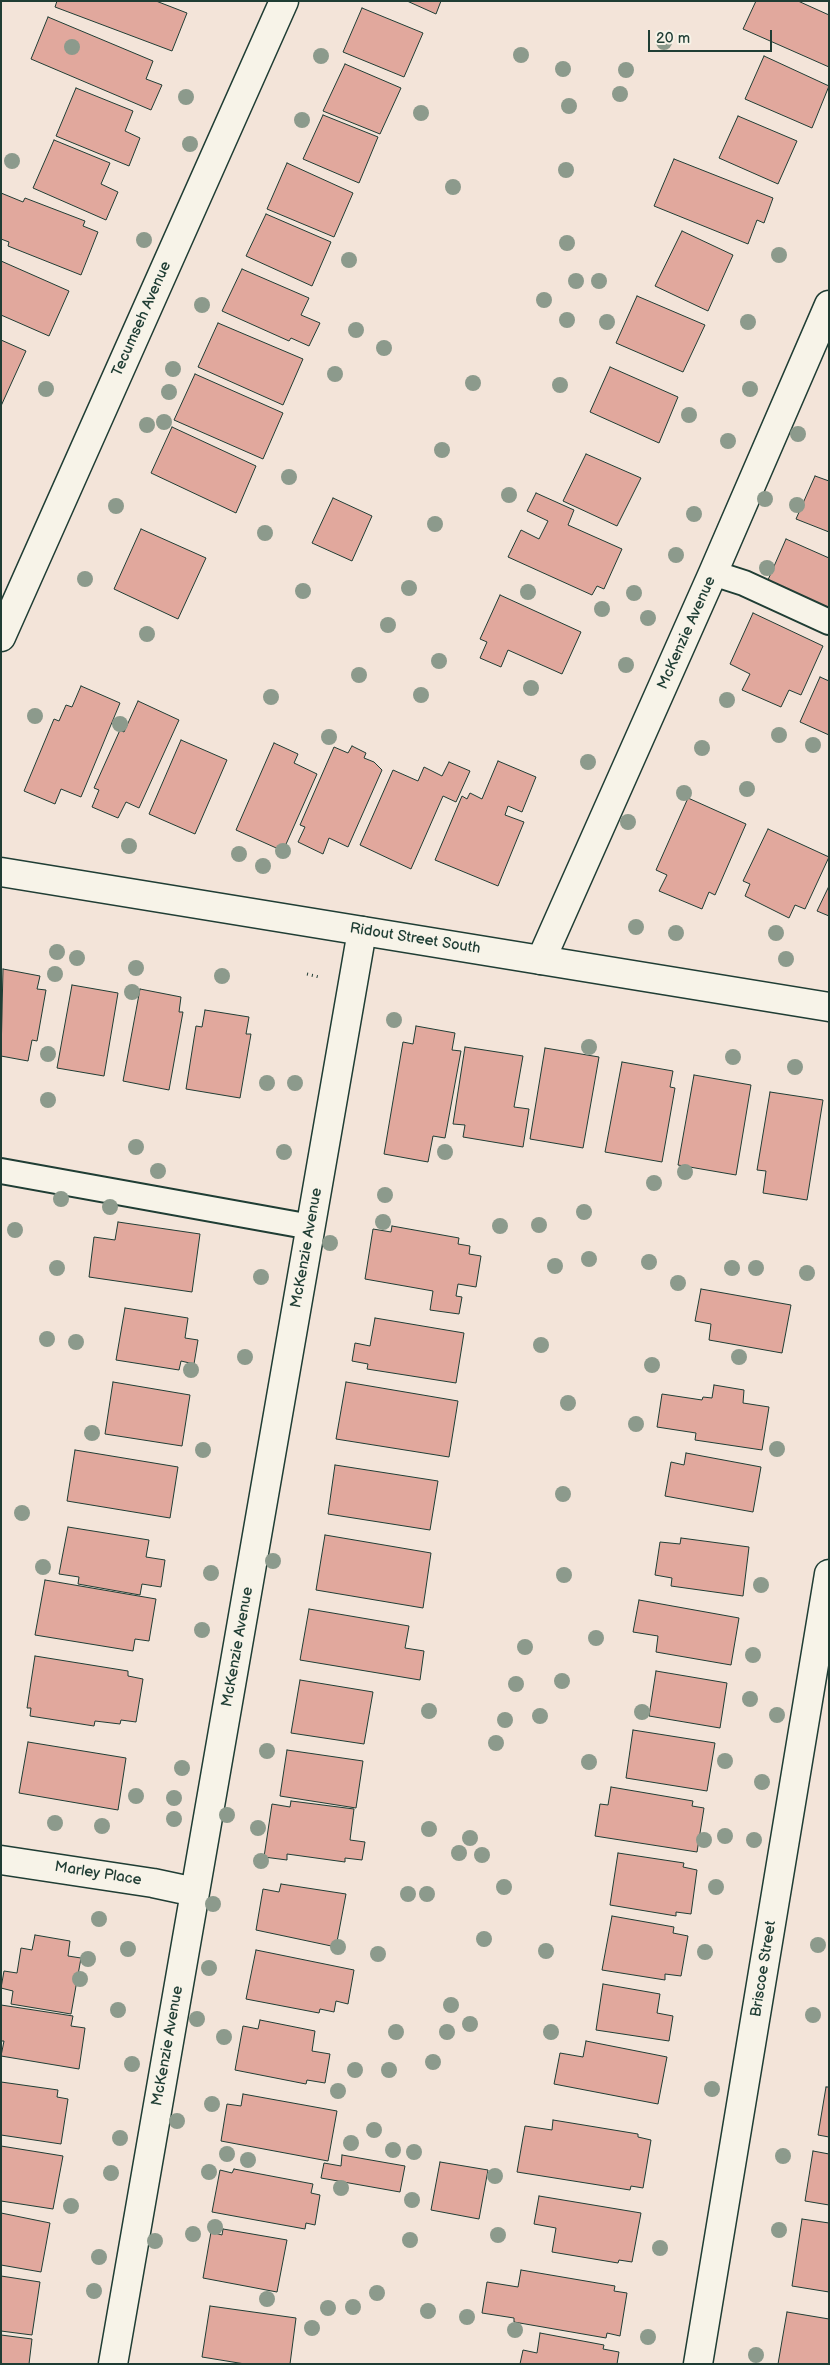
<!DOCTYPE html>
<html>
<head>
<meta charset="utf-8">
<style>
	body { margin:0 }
	#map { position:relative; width:830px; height:2365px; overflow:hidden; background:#f3e4d9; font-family:"Balsamiq Sans",sans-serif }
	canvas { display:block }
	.frame { position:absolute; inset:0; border:2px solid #1f3d34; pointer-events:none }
	.scale { position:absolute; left:648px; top:30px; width:124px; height:22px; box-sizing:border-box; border:2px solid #1f3d34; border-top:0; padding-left:6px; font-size:15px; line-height:18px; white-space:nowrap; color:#1f3d34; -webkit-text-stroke:4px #f7f3e8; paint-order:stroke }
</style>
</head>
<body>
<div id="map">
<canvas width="830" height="2365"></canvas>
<div class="frame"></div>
<div class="scale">20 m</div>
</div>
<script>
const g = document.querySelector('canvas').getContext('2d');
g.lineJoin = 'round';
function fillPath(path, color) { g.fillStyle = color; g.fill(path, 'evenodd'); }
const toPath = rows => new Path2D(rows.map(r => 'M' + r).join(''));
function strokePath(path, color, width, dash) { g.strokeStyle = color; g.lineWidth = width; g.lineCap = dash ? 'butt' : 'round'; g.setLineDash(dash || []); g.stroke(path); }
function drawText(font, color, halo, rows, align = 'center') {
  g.font = font + ' "Balsamiq Sans",sans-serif'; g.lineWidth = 4; g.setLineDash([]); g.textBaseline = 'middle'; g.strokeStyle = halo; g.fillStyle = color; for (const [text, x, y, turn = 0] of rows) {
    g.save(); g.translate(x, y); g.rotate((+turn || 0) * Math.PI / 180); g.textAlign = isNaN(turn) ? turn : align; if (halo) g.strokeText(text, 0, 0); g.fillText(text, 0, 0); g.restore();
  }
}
const building = toPath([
	[57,1,156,1,187,13,172,51,55,7,57,1],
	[407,1,441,1,436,14,407,1],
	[756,1,798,1,829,15,829,67,743,29,756,1],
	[362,8,423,33,404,77,343,52,362,8],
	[48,17,153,61,146,79,162,85,151,110,31,59,48,17],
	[764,56,829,86,812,128,745,99,764,56],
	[345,64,401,88,380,134,323,111,345,64],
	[76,88,133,111,125,131,140,138,129,166,56,136,76,88],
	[323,115,378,137,359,183,303,159,323,115],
	[738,116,797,141,778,184,719,158,738,116],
	[54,140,110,163,101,184,118,192,106,220,33,188,54,140],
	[674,159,773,198,764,223,757,220,748,244,654,206,674,159],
	[287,163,353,193,334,237,267,209,287,163],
	[1,193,23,202,25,198,85,221,83,226,98,232,81,275,8,246,9,242,1,239,1,193],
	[266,214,331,242,312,286,246,256,266,214],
	[682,231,733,255,708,311,655,286,682,231],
	[1,261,69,291,49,336,1,315,1,261],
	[242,269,309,298,301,315,320,323,309,346,291,338,289,341,222,311,242,269],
	[637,296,705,325,683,372,616,343,637,296],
	[218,323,303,359,283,405,198,367,218,323],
	[1,340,26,351,1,406,1,340],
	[610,367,678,397,659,443,590,412,610,367],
	[195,374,283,413,263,459,174,420,195,374],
	[172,427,256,466,236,513,151,473,172,427],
	[586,454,641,478,617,526,563,501,586,454],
	[815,476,829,481,829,532,796,519,815,476],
	[536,493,574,510,568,525,622,549,604,589,597,586,592,595,508,557,521,530,539,539,548,521,527,511,536,493],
	[333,498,372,516,352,561,312,543,333,498],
	[141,529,206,558,178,619,114,589,141,529],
	[786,539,829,558,829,619,764,589,786,539],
	[500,595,581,632,562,674,508,650,501,667,480,658,487,642,480,639,500,595],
	[753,613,823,646,801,695,789,690,781,707,742,690,750,674,730,664,753,613],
	[820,677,829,681,829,735,800,722,820,677],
	[81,686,120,703,81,797,61,789,55,804,24,791,54,719,59,721,66,705,72,707,81,686],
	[138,701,179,720,139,808,126,802,118,818,92,807,99,790,94,788,120,730,124,732,138,701],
	[181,740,227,760,195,834,149,814,181,740],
	[274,743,298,754,294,763,317,774,283,851,236,830,274,743],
	[352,746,366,753,364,758,374,762,382,770,348,847,329,838,323,854,298,842,305,827,300,825,334,747,348,753,352,746],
	[498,761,536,777,522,812,508,806,505,815,524,822,498,886,435,860,462,796,467,799,470,793,482,799,498,761],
	[449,762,470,771,456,802,443,796,411,869,360,845,393,770,418,781,424,767,442,776,449,762],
	[688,798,746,824,715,895,709,892,702,909,659,891,667,875,656,870,688,798],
	[768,829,829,857,805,909,795,905,789,918,745,896,750,884,743,881,768,829],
	[829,886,829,916,817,911,829,886],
	[3,969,40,976,37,989,46,990,37,1041,32,1040,28,1061,1,1056,3,969],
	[72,985,118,993,104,1076,57,1068,72,985],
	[140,989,181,997,179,1012,183,1012,169,1090,123,1081,140,989],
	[205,1010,249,1017,246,1034,251,1034,240,1098,186,1089,196,1026,202,1027,205,1010],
	[416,1026,455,1033,452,1050,461,1051,445,1138,433,1136,428,1162,384,1154,403,1042,413,1044,416,1026],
	[465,1047,523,1056,514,1107,529,1109,523,1147,463,1137,465,1125,453,1124,465,1047],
	[545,1048,599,1057,583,1148,530,1139,545,1048],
	[622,1062,673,1071,670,1087,675,1088,662,1162,605,1152,622,1062],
	[694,1075,751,1085,736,1175,678,1165,694,1075],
	[770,1092,823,1100,807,1200,763,1193,766,1171,757,1170,770,1092],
	[118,1222,200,1234,192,1292,89,1277,94,1237,115,1240,118,1222],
	[392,1226,459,1238,458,1244,470,1246,469,1254,481,1256,476,1287,458,1284,456,1296,462,1297,459,1314,430,1310,433,1291,365,1279,373,1229,391,1232,392,1226],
	[701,1289,791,1305,782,1353,709,1340,711,1324,695,1321,701,1289],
	[125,1308,188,1318,185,1338,198,1340,194,1364,181,1361,179,1370,116,1360,125,1308],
	[375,1318,464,1333,456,1383,367,1369,368,1364,352,1361,355,1343,370,1346,375,1318],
	[113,1382,190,1395,182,1446,105,1434,113,1382],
	[346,1382,458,1401,449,1457,336,1439,346,1382],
	[714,1385,744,1390,743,1403,769,1407,762,1450,695,1440,696,1433,657,1427,662,1394,702,1400,703,1397,712,1398,714,1385],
	[75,1450,178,1467,170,1518,67,1501,75,1450],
	[686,1453,761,1467,753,1512,665,1496,671,1462,684,1465,686,1453],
	[335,1465,438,1481,430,1530,328,1514,335,1465],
	[68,1527,149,1540,146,1557,165,1560,161,1587,142,1584,140,1595,78,1584,79,1577,59,1574,68,1527],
	[325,1535,431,1553,423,1608,316,1590,325,1535],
	[681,1538,749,1547,743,1596,671,1586,672,1578,655,1575,660,1542,680,1544,681,1538],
	[45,1580,156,1599,149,1641,135,1639,133,1651,35,1635,45,1580],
	[639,1600,739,1618,731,1665,656,1652,658,1636,633,1632,639,1600],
	[309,1609,409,1626,405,1648,424,1651,420,1680,300,1660,309,1609],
	[35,1656,128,1671,128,1676,143,1679,136,1722,121,1720,120,1724,95,1721,94,1726,30,1716,31,1708,27,1708,35,1656],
	[656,1671,727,1683,720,1728,649,1716,656,1671],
	[300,1680,373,1692,364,1744,291,1733,300,1680],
	[633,1730,715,1743,707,1791,626,1778,633,1730],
	[28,1742,126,1758,118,1810,19,1793,28,1742],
	[287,1750,363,1761,356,1808,280,1796,287,1750],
	[611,1787,693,1801,692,1806,704,1808,697,1852,595,1836,600,1804,608,1805,611,1787],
	[291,1801,354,1809,350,1840,365,1842,362,1860,345,1858,345,1862,287,1854,287,1860,264,1857,272,1804,290,1807,291,1801],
	[618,1853,684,1863,683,1867,697,1870,691,1914,676,1912,676,1916,610,1905,618,1853],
	[281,1884,346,1894,336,1947,256,1930,263,1889,279,1892,281,1884],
	[612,1916,674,1927,673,1933,688,1936,681,1976,665,1974,665,1980,602,1970,612,1916],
	[35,1935,70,1941,68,1956,81,1958,71,2014,11,2004,13,1991,1,1988,4,1971,17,1973,21,1948,32,1950,35,1935],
	[256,1950,354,1970,348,2004,336,2001,334,2012,320,2009,319,2013,246,1999,256,1950],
	[603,1984,660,1994,657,2013,673,2016,669,2041,596,2030,603,1984],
	[1,2005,73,2016,71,2026,85,2028,79,2069,1,2056,4,2041,1,2041,1,2005],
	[260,2020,315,2031,312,2051,330,2054,325,2083,307,2080,306,2084,235,2070,243,2026,258,2029,260,2020],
	[586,2041,667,2057,658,2104,554,2084,560,2053,583,2057,586,2041],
	[1,2082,58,2090,57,2097,68,2099,61,2144,1,2135,1,2082],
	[826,2087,829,2087,829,2137,818,2135,826,2087],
	[243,2094,337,2111,328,2161,221,2141,227,2104,241,2106,243,2094],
	[553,2120,638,2134,638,2137,651,2140,643,2188,631,2186,630,2190,517,2172,525,2126,552,2130,553,2120],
	[1,2146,63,2156,53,2209,1,2201,1,2146],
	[813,2151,829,2154,829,2205,805,2201,813,2151],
	[342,2155,405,2166,400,2192,321,2178,324,2163,341,2166,342,2155],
	[440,2162,488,2170,479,2219,431,2210,440,2162],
	[234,2169,313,2184,311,2193,320,2195,315,2225,306,2223,305,2229,212,2212,220,2170,232,2173,234,2169],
	[539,2196,641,2213,632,2262,619,2260,618,2263,552,2252,556,2228,534,2224,539,2196],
	[1,2213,50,2223,41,2272,1,2265,1,2213],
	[802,2219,829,2223,829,2292,792,2286,802,2219],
	[223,2229,287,2240,277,2292,203,2278,211,2232,222,2235,223,2229],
	[521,2270,615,2286,614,2291,627,2293,620,2336,607,2333,606,2338,514,2322,514,2318,482,2313,487,2282,518,2287,521,2270],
	[1,2276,40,2282,32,2335,1,2331,1,2276],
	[210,2306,296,2318,290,2364,245,2364,202,2357,210,2306],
	[787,2312,829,2319,829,2364,778,2364,787,2312],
	[540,2333,604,2345,603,2349,619,2352,617,2364,520,2364,523,2350,537,2353,540,2333],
	[1,2335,32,2339,29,2364,1,2364,1,2335]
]);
const path = toPath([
	[307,974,319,977]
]);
const service = toPath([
	[713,573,744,583,829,622],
	[1,1171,311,1227]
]);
const minor = toPath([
	[1,637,284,1],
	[541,960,713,573,829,305],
	[1,1860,153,1883,195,1892],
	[113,2364,362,931],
	[698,2364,829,1574]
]);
const tertiary = toPath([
	[1,872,829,1007]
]);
const trees = [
	[664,42],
	[72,47],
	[521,55],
	[321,56],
	[563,69],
	[626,70],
	[620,94],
	[186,97],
	[569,106],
	[421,113],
	[302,120],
	[190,144],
	[12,161],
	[566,170],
	[453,187],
	[144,240],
	[567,243],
	[779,255],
	[349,260],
	[576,281],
	[599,281],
	[544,300],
	[202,305],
	[567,320],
	[607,322],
	[748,322],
	[356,330],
	[384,348],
	[173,369],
	[335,374],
	[473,383],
	[560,385],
	[46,389],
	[750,389],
	[169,392],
	[689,415],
	[164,422],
	[147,425],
	[798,434],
	[728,441],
	[442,450],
	[289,477],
	[509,495],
	[765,499],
	[797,505],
	[116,506],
	[694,514],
	[435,524],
	[265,533],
	[676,555],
	[767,568],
	[85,579],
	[409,588],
	[303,591],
	[528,592],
	[634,593],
	[602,609],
	[648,618],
	[388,625],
	[147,634],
	[439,661],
	[626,665],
	[359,675],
	[531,688],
	[421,695],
	[271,697],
	[727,700],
	[35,716],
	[120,724],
	[779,735],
	[329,737],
	[813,745],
	[702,748],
	[588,762],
	[747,789],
	[684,793],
	[628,822],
	[129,846],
	[283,851],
	[239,854],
	[263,866],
	[636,927],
	[676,933],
	[776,933],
	[57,952],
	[77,958],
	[786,959],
	[136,968],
	[55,974],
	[222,976],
	[132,992],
	[394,1020],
	[589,1047],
	[48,1054],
	[733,1057],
	[795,1067],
	[267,1083],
	[295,1083],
	[48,1100],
	[136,1147],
	[284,1152],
	[445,1152],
	[158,1171],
	[685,1172],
	[654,1183],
	[385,1195],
	[61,1199],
	[110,1207],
	[584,1212],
	[383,1222],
	[539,1225],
	[500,1226],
	[15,1230],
	[330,1243],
	[589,1259],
	[649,1262],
	[555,1266],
	[57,1268],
	[732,1268],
	[756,1268],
	[807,1273],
	[261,1277],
	[678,1283],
	[47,1339],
	[76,1342],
	[541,1345],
	[245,1357],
	[739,1357],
	[652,1365],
	[191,1370],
	[568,1403],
	[636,1424],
	[92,1433],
	[777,1449],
	[203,1450],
	[563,1494],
	[22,1513],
	[273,1561],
	[43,1567],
	[211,1573],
	[564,1575],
	[761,1585],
	[202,1630],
	[596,1638],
	[525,1647],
	[753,1655],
	[562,1681],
	[516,1684],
	[750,1699],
	[429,1711],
	[642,1712],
	[777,1715],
	[540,1716],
	[505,1720],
	[496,1743],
	[267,1751],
	[725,1761],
	[589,1762],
	[182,1768],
	[762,1782],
	[136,1796],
	[174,1798],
	[227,1815],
	[174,1819],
	[55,1823],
	[102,1826],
	[258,1828],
	[429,1829],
	[725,1836],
	[470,1838],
	[704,1840],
	[754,1840],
	[459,1853],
	[482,1855],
	[261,1861],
	[504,1887],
	[716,1887],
	[408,1894],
	[427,1894],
	[213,1904],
	[99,1919],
	[484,1939],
	[818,1945],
	[338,1947],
	[128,1949],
	[546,1951],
	[705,1952],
	[378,1954],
	[88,1959],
	[209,1968],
	[80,1979],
	[451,2005],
	[118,2010],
	[813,2015],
	[197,2019],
	[470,2024],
	[396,2032],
	[447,2032],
	[551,2032],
	[224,2037],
	[433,2062],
	[132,2064],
	[355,2070],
	[389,2070],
	[712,2089],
	[338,2091],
	[212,2104],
	[177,2121],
	[374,2130],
	[120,2138],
	[351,2143],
	[393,2150],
	[414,2152],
	[227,2154],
	[783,2156],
	[248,2160],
	[209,2172],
	[111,2173],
	[495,2176],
	[341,2188],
	[412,2200],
	[71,2206],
	[215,2227],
	[779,2230],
	[193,2234],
	[498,2235],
	[410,2240],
	[155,2241],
	[660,2248],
	[99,2257],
	[94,2291],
	[377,2293],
	[267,2299],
	[353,2307],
	[328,2308],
	[428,2311],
	[467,2317],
	[312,2328],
	[515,2330],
	[648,2337],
	[756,2355]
];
const streetNames = [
	["Tecumseh Avenue",142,319,-66],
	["McKenzie Avenue",687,633,-66],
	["Ridout Street South",415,939,9],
	["McKenzie Avenue",307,1248,-80],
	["McKenzie Avenue",238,1647,-80],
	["Marley Place",98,1874,9],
	["Briscoe Street",764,1969,-81],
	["McKenzie Avenue",168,2046,-80]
];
fillPath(building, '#e1a89d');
strokePath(building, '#1f3d34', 1);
strokePath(service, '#1f3d34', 28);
strokePath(minor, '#1f3d34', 31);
strokePath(tertiary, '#1f3d34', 31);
strokePath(path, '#1f3d34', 3, [1, 4]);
strokePath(service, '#f7f3e8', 24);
strokePath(minor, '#f7f3e8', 28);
strokePath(tertiary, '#f7f3e8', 28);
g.fillStyle = '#8c9a8c';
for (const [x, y] of trees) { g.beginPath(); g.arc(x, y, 8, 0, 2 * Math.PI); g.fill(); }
drawText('15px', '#1f3d34', '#f7f3e8', streetNames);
</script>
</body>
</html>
